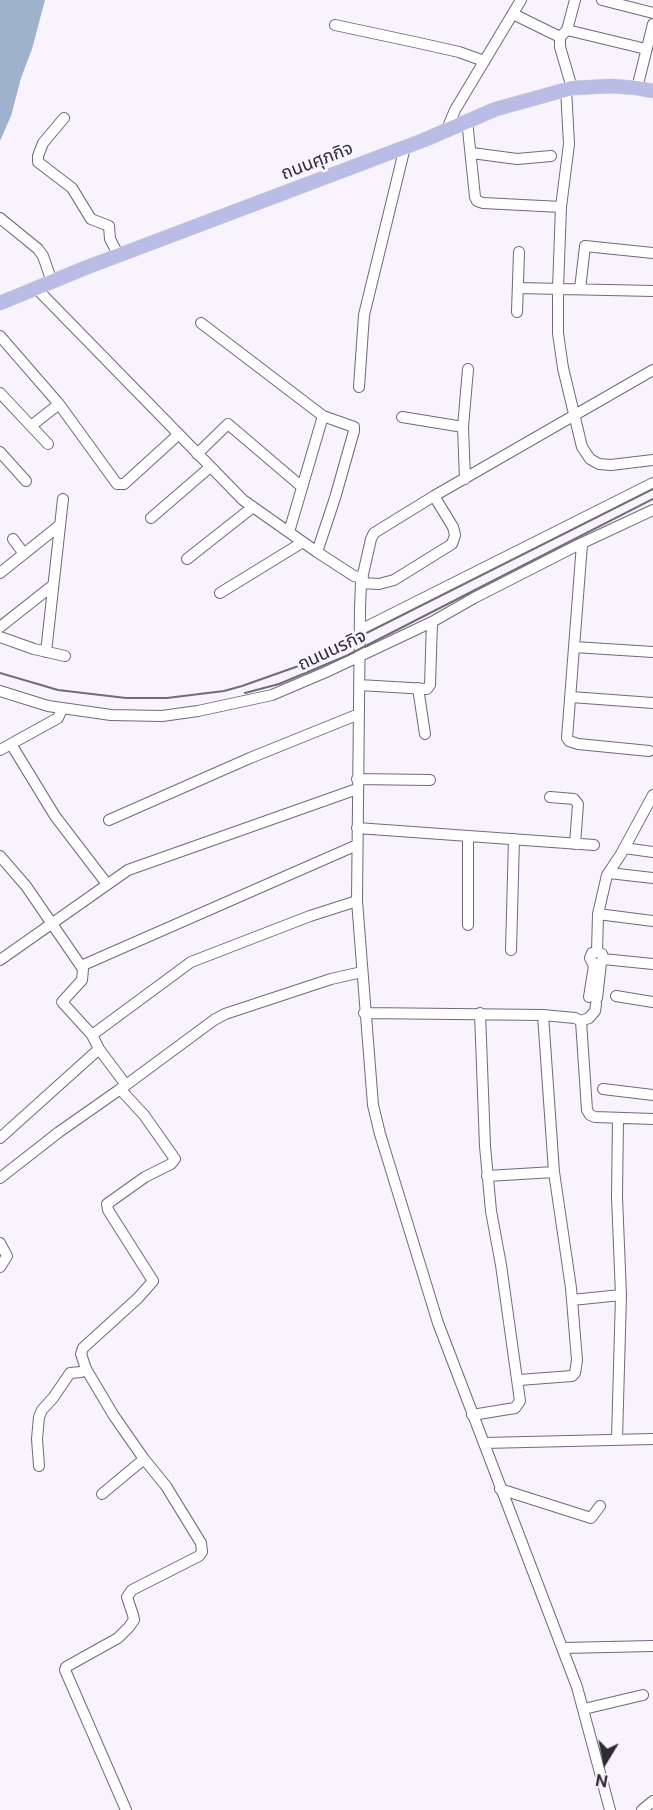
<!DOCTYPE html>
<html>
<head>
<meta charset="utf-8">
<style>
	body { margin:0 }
	#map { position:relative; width:653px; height:1810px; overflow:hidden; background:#f8f3fd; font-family:"Public Sans",sans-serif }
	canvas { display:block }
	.north { position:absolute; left:575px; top:1732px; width:60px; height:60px; -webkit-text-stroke:4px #f8f3fd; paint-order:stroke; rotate:190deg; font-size:16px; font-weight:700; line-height:24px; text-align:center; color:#2f2b34 }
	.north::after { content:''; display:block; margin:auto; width:21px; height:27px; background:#2f2b34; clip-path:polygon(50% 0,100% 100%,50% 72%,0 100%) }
</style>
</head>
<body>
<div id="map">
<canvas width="653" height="1810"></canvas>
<div class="north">N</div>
</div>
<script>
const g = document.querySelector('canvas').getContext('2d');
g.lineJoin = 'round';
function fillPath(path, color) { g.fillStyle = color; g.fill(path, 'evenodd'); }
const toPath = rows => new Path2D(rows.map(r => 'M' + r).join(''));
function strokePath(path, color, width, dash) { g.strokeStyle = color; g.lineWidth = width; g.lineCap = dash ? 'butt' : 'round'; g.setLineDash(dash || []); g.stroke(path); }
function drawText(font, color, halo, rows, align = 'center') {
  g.font = font + ' "Public Sans","Noto Sans Thai",sans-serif'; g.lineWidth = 6; g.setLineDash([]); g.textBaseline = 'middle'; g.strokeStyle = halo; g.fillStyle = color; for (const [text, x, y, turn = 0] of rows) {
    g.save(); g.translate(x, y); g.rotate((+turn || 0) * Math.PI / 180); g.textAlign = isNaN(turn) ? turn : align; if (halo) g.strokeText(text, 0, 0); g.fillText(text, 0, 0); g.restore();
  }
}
const water = toPath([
	[0,0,45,0,32,49,21,78,11,116,0,141]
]);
const minor = toPath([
	[602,0,653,13],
	[513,14,560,37],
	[335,25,419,43,459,52,484,61],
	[567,30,646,49],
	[572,88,560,47,560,37,567,30,575,0],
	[637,88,653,24],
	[566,89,569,144,561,207,558,289,558,333,563,368,582,447,590,459,599,464,611,465,653,460],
	[64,118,43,143,38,156,38,162,72,188,91,219,109,226,110,239,119,256],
	[467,120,475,197,477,201,483,203,561,207],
	[447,129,455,110,521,0],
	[472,153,517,159,551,156],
	[0,218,38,249,43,256,52,282],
	[36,288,243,500,317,552,354,576,363,578],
	[518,288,653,291],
	[580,289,585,246,653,253],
	[517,312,519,252],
	[201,323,323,416,354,427,354,431,335,498,317,552],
	[0,336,59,404,117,484,124,484,179,434],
	[359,387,364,315,405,147],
	[0,393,31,426],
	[402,417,463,427],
	[48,444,31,426,59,404],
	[0,452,26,481],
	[197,454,228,424,302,487],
	[465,479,463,427,468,369],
	[151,518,209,468],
	[289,532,323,416],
	[13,539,24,554],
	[582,544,567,738,569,741,578,744,649,751],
	[187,559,253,507],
	[0,573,60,525],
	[361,583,379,584,394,580,452,544,455,535,453,527,434,496],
	[220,593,303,542],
	[0,627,52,586],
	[360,630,653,483],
	[0,637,34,649,65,656],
	[574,647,653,652],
	[46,652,63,499],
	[359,685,427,689,430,685,432,622],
	[418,688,425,734],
	[0,691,48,706,111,715,162,716,198,711,272,695,326,672,432,622,474,598,578,545,653,510],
	[571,697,653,703],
	[11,744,55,816,107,884],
	[0,750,58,718,62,709],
	[357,779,430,780],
	[550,797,574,799,578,804,575,844],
	[109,820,250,758,359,714],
	[357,828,594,845],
	[468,836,468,925],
	[624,848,653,852],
	[0,856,26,886,83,969,82,980,62,1002,92,1035,99,1049,126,1085],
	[609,873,653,878],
	[598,914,653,921],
	[511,950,514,839],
	[603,959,653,964],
	[0,960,128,870,357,789],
	[594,964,599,964,603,959,602,954,597,952,598,914,607,875,621,854,653,795],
	[81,966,357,845],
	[616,996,653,1002],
	[589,997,594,966,590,958,592,953,597,952],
	[597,998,601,963],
	[364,1013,543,1015,575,1018,581,1021,587,1110,590,1115,595,1117,653,1119],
	[581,1021,589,1018,595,1011,596,1004],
	[92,1035,191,962,310,916,357,901],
	[603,1089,653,1095],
	[0,1138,99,1049],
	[487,1176,554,1172],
	[0,1178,59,1132,126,1085,214,1020,225,1014,331,979,362,972],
	[0,1243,7,1256,0,1267],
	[572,1300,621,1295],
	[86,1369,114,1416,144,1459,166,1486,201,1543,202,1552,199,1556,132,1590,127,1597,133,1615,134,1620,129,1627,118,1638,66,1667,65,1670,126,1810],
	[519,1380,572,1376,575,1373,577,1360,571,1288,554,1172,543,1015],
	[472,1415,515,1408,520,1401,501,1265,491,1211,485,1146,480,1013],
	[617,1439,621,1295,617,1197,618,1118],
	[484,1443,653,1439],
	[39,1466,37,1439,39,1417,42,1410,53,1398,70,1373,81,1372,86,1369,81,1354,83,1348,138,1298,153,1281,108,1210,107,1204,145,1177,171,1164,175,1159,144,1115,120,1089],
	[500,1489,591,1518,600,1506],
	[102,1494,144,1459],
	[563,1648,653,1646],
	[584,1709,643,1695],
	[610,1810,577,1687,438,1323,380,1134,373,1105,357,901,360,608,361,583,371,539,374,533,434,496,653,370],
	[642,1810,653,1801]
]);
const major = toPath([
	[0,303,85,268,424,140,496,109,572,88,612,86,637,88,653,91]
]);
const rail = toPath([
	[0,673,58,690,126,698,167,698,224,691,242,686,307,663,653,489],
	[245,693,279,684,346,656,653,499]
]);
const streetNames = [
	["ถนนศุภกิจ",317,161,-21],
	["ถนนนรกิจ",332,650,-25]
];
fillPath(water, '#9eb2cc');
strokePath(minor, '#72687e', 12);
strokePath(major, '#d5d5d6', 15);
strokePath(minor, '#fff', 10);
strokePath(major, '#b9bde5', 14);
strokePath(rail, '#716d76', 2);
drawText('18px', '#2f2b34', '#f8f3fd', streetNames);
</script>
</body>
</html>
